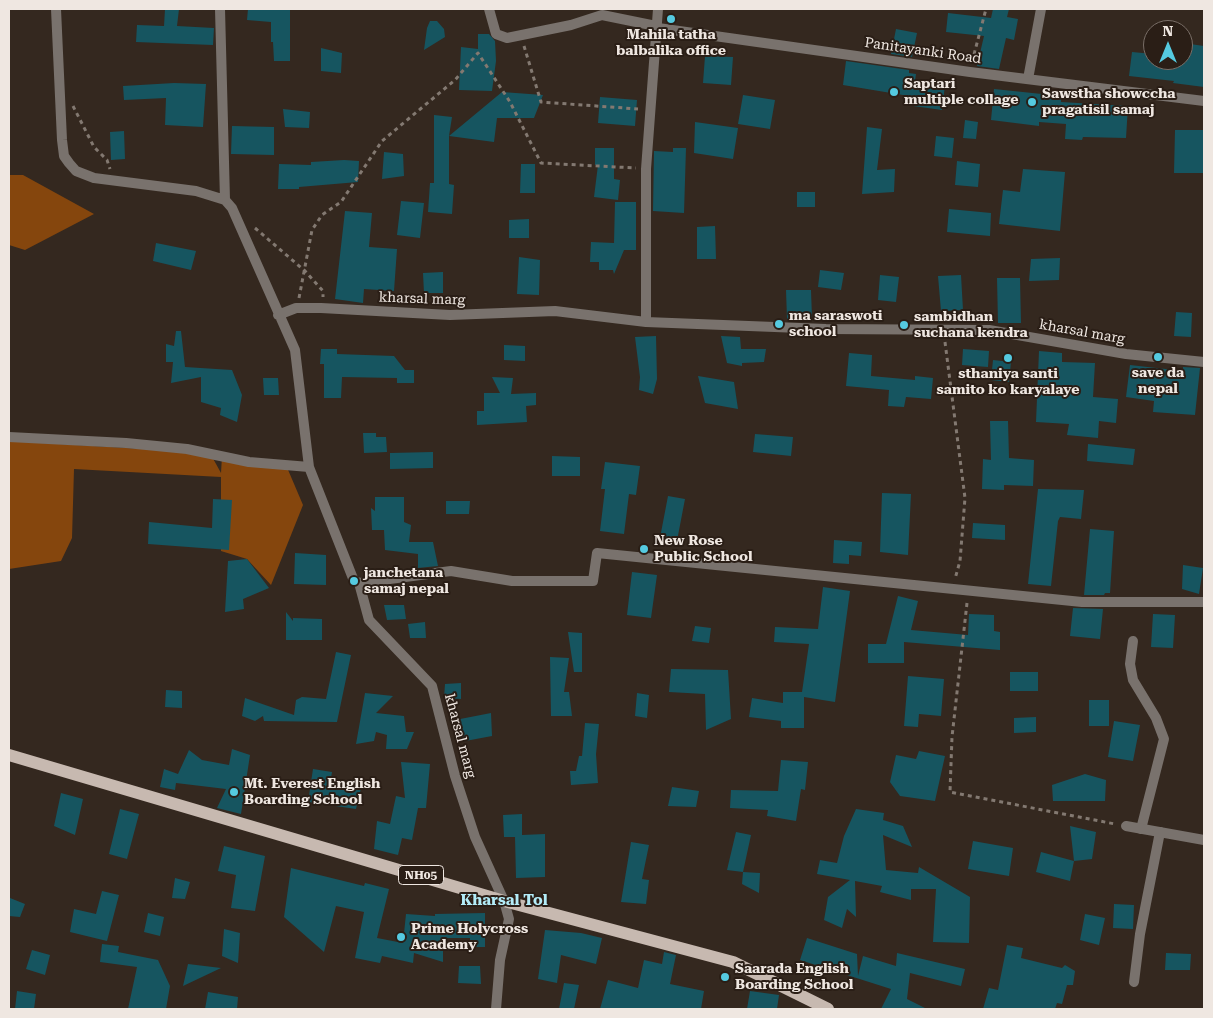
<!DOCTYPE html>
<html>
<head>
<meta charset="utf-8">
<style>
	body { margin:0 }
	#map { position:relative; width:1213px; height:1018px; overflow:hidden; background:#34281f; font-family:"Roboto Serif",serif }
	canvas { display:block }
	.frame { position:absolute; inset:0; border:10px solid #efe7e1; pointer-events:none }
	.north { position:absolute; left:1143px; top:20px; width:50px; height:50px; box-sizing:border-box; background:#2a1e16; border:1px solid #796e67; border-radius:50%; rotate:0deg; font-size:14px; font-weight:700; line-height:20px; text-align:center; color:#efe7e1 }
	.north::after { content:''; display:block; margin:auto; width:18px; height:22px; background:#55cae0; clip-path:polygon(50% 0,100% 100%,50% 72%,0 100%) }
</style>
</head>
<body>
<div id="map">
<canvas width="1213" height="1018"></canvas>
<div class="frame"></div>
<div class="north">N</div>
</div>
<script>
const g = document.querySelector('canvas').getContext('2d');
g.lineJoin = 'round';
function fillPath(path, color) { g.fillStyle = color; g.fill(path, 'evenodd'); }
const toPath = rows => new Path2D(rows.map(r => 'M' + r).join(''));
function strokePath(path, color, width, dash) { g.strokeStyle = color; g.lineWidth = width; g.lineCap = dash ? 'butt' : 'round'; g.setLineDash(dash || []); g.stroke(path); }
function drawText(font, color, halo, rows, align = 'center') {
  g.font = font + ' "Roboto Serif",serif'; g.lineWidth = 4; g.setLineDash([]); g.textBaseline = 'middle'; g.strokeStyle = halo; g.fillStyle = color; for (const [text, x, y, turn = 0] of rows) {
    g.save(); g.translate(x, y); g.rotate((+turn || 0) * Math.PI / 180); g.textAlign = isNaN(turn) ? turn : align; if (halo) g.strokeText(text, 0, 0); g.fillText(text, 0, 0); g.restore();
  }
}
const forest = toPath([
	[9,175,23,175,94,214,25,250,9,245],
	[9,441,210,453,221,473,222,456,286,465,303,505,271,585,247,559,221,551,221,477,74,469,72,538,61,561,9,569]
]);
const building = toPath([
	[165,9,179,9,177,26,214,28,213,45,136,42,137,25,164,26],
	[248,9,290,9,290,61,274,61,273,42,271,42,271,22,247,20],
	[993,9,1009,9,1007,17,1018,19,1014,40,1006,38,999,69,977,66,984,36,946,32,948,13,991,18],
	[430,21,437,21,444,29,445,37,424,50,427,28],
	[896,29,917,33,912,57,891,54],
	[478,34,489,34,495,41,496,61,492,91,459,90,461,47,478,49],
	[1183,43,1204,46,1204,87,1173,83,1174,81,1129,76,1132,52,1153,54,1153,60,1183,60],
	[321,48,342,53,341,73,321,71],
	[705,56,733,57,731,85,703,83],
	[846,61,909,70,909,73,916,74,915,81,945,85,942,110,913,106,915,97,843,85],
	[174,83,206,84,203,127,165,125,166,98,124,100,123,86],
	[994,89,1061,96,1061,102,1128,106,1126,138,1083,137,1082,140,1065,139,1066,124,1039,122,1039,126,991,120],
	[502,92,543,95,534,118,497,118,494,142,449,136,449,184,454,185,452,214,428,212,430,183,434,183,434,115,452,117,449,136],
	[743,95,775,100,770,129,738,124],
	[600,97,637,100,635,126,598,123],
	[283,109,310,112,309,128,285,127],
	[965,120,978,122,976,139,963,138],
	[695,122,738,128,733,159,694,153],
	[232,126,274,127,274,155,231,154],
	[867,127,882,129,877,170,895,169,894,192,862,194],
	[1175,130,1203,130,1204,173,1174,173],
	[124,131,125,159,111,160,110,132],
	[936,136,954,138,952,158,934,156],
	[595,148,614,148,614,179,620,180,618,200,594,197,598,165,595,165],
	[673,148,686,148,684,213,653,211,654,151,673,152],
	[384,152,403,154,404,176,382,179],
	[344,160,359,161,358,182,299,187,299,189,278,189,279,164,311,165,311,162],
	[957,161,980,164,978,187,955,185],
	[521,164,535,164,535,193,520,193],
	[1023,169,1065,172,1060,231,999,224,1003,190,1020,192],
	[797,192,815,192,815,207,797,207],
	[401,201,424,203,420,238,397,235],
	[615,202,636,202,636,250,624,250,614,274,613,270,599,270,599,262,590,262,591,242,614,243],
	[949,209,991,213,990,236,947,232],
	[345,211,372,213,369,247,397,249,394,291,364,289,363,303,335,299],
	[529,219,529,238,509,238,509,220],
	[715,226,716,259,697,259,697,227],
	[156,243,196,251,191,270,153,261],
	[519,257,540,260,539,295,517,294],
	[1060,258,1059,280,1029,281,1031,259],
	[820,270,844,273,841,290,818,287],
	[443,272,443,293,424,293,423,273],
	[880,275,899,277,896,302,878,300],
	[961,275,963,310,941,311,938,276],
	[997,278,1020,278,1021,323,998,323],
	[786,290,811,290,812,318,787,319],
	[1176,312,1192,313,1191,337,1174,336],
	[176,331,181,331,185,367,232,370,242,395,237,422,220,415,221,408,201,402,201,377,171,383,173,362,166,362,166,344,174,346],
	[656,336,657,379,653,394,639,390,640,377,635,337],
	[721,336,740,337,741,349,766,349,764,362,742,363,742,366,727,363],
	[504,345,525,346,525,361,504,360],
	[321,349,337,349,337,354,394,356,405,370,414,370,414,383,397,383,397,378,342,377,341,398,324,398,324,364,320,364],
	[963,349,989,351,988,367,962,365],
	[1039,351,1062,353,1062,362,1095,363,1093,397,1118,399,1116,423,1099,421,1098,438,1067,435,1069,424,1036,422],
	[849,353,872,355,871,376,915,380,915,376,933,378,931,399,906,397,904,407,888,406,889,390,846,386],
	[993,360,1011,362,1009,382,991,380],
	[1130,365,1183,371,1183,367,1200,368,1195,415,1153,412,1154,401,1126,397],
	[698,376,734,382,738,409,705,403],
	[492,377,513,378,511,394,536,393,536,405,526,406,527,422,477,425,477,411,484,411,484,393,500,393],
	[263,378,278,378,279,395,264,395],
	[990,421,1008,421,1009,458,1034,460,1033,486,1004,485,1004,490,982,489,983,459,991,460],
	[363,433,376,433,376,437,386,437,387,452,364,453],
	[755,434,793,437,791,456,753,452],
	[1088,444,1135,449,1133,465,1087,461],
	[433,452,433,468,390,469,390,453],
	[552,456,580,457,580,476,552,476],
	[605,462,640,466,636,495,629,494,624,534,600,531,605,489,601,489],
	[1038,489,1084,490,1081,519,1060,517,1058,521,1051,586,1028,584],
	[882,493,911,494,908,555,880,552],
	[668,496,685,499,676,546,659,543],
	[375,497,404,497,404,522,411,525,409,542,433,542,438,566,418,568,418,554,385,550,384,530,372,530,371,508,375,511],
	[213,499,232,500,229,550,148,544,149,522,212,528],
	[446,501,470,501,469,514,446,514],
	[973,523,1005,525,1005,540,972,538],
	[1090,529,1114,531,1110,593,1105,593,1104,595,1084,595],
	[834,540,862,542,861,556,849,555,849,564,833,563],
	[295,553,326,555,326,585,294,584],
	[247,559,269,588,243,599,244,609,225,612,228,561],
	[1183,565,1203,568,1199,594,1182,589],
	[632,572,657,575,651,618,627,615],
	[823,587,850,591,835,702,804,697,804,728,781,728,781,721,749,717,752,698,783,703,783,692,802,692,809,644,774,642,775,627,818,629],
	[898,596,918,601,911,630,968,635,969,614,994,615,994,631,1000,632,1000,650,904,642,904,663,868,663,868,644,886,644],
	[384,605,404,605,406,619,387,620],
	[1073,608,1103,609,1100,639,1070,636],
	[286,612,293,621,293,618,322,619,322,640,286,640],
	[1153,614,1175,615,1173,648,1151,647],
	[425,622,426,638,410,638,408,624],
	[695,626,711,628,709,643,692,641],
	[568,632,582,633,582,672,574,672],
	[336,652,351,655,337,722,264,721,263,716,255,721,242,716,245,698,294,715,296,700,302,697,326,699],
	[550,657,569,658,564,692,569,692,572,716,551,716],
	[671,669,728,670,731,719,706,730,705,694,669,692],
	[1010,672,1038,672,1038,691,1010,691],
	[908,676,944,679,941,716,919,714,918,727,904,726],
	[461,683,461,699,444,698,445,684],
	[166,690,182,691,182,708,165,707],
	[365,693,393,696,376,713,404,716,406,732,414,732,407,749,386,749,387,735,376,732,374,741,356,744],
	[637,693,649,695,647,718,635,716],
	[1089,700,1109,700,1109,726,1089,726],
	[491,713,492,736,460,742,455,720],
	[1036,717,1036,732,1014,733,1014,718],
	[1114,721,1140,725,1133,761,1108,757],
	[585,723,599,724,596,754,598,783,571,785,570,771,576,771,579,756,582,756],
	[232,749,250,755,241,814,217,808,226,789,176,783,175,790,160,787,164,769,178,774,189,750,202,760,229,765],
	[919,751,945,756,935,801,900,796,890,782,896,755,916,759],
	[781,760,808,762,805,790,801,789,796,821,767,816,768,810,730,808,731,790,778,791],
	[401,762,430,764,426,808,418,808,412,840,402,838,398,855,374,849,377,821,390,824,396,796,405,798],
	[313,769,332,772,330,784,362,784,356,809,308,802],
	[1085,774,1106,780,1105,801,1053,801,1052,785],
	[672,787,699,791,696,807,668,806],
	[61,793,83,799,75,835,54,826],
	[120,809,139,814,127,859,109,854],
	[856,809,884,813,883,820,903,826,912,847,883,835,886,870,918,873,919,867,970,897,969,943,933,942,936,889,911,889,911,900,880,892,882,886,855,881,856,917,847,909,842,928,824,920,828,897,850,880,817,874,820,860,837,863,844,836],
	[522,814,522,835,545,834,545,877,516,878,515,837,504,837,503,815],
	[1070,826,1096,832,1092,859,1074,861],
	[736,832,751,835,743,872,727,870],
	[973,841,1013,848,1009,876,968,869],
	[631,842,649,845,642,879,649,880,646,904,621,902],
	[224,846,265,856,255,911,231,908,236,875,218,871],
	[1041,852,1074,861,1070,881,1036,872],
	[291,868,364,886,365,883,389,889,377,938,403,943,406,914,435,916,435,914,485,913,485,947,470,947,470,938,443,938,443,962,414,953,413,963,382,956,380,963,355,958,364,912,336,906,324,952,284,917],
	[743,872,760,873,759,893,742,884],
	[175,878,190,882,185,899,172,898],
	[102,891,119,895,107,941,70,932,74,909,96,914],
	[10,898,25,904,20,917,9,916],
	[1114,904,1134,905,1133,929,1113,928],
	[148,913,164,917,160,936,144,932],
	[1085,914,1105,918,1099,945,1080,940],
	[224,929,240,933,238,963,222,956],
	[545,930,581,933,602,938,596,964,561,955,557,983,538,979],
	[807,938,857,954,858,976,863,956,896,966,897,953,965,969,961,986,910,973,907,999,927,1009,881,1009,891,989,800,960],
	[102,944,119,946,118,952,158,960,170,986,166,1009,128,1009,137,967,100,962],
	[1007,945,1023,948,1021,958,1062,968,1065,965,1075,971,1073,985,1067,985,1062,1004,1057,1003,1055,1009,983,1009,989,988,998,990],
	[32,950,50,955,45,975,26,969],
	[664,952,676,955,670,984,704,991,701,1009,600,1009,608,980,638,988,644,960,662,964],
	[1166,953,1191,954,1190,970,1165,970],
	[188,964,221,968,183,986],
	[459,966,480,966,481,984,458,983],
	[564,983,579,985,574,1009,559,1009],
	[17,991,36,994,34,1009,15,1009],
	[750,991,779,995,777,1009,747,1009],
	[208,992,238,997,237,1009,205,1009]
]);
const path = toPath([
	[524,46,541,102,638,109],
	[972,62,986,9],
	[73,106,94,147,107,160,110,169],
	[255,228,305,271,323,291,323,297],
	[299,298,312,230,322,215,341,202,382,141,455,80,478,53,510,102,541,163,636,168],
	[945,342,965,498,960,561,955,579],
	[967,603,952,737,950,792,1115,824]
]);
const pedestrian = toPath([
	[1133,641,1130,664,1133,680,1156,718,1164,739,1141,829],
	[1134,982,1140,934,1160,832]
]);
const minor = toPath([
	[56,9,62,140,64,156,69,163,76,171,94,178,196,191,225,200,232,208,295,350,309,467,354,581,359,583,369,620,432,686,455,776,475,837,504,901,509,919,500,960,496,1009],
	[220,9,225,200],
	[489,9,496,34,507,38,571,25,602,15,656,26],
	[658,28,970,72,1204,101],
	[1028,79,1041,9],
	[278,315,296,308,321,308,450,315,555,311,646,322,826,329,989,330,1126,354,1204,362],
	[646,322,646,169,658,9],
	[9,437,126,443,187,449,249,462,309,467],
	[359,583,451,571,512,581,593,581,597,553,1082,602,1204,602],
	[1126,826,1204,840]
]);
const primary = toPath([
	[9,755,504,901,733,962,828,1009]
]);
const markers = [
	[671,19,5,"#55cae0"],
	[894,92,5,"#55cae0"],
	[1032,102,5,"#55cae0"],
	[779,324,5,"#55cae0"],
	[904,325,5,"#55cae0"],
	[1158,357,5,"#55cae0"],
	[1008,358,5,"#55cae0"],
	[644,549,5,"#55cae0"],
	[354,581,5,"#55cae0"],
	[234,792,5,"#55cae0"],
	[401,937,5,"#55cae0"],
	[725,977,5,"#55cae0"]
];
const shields = [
	[421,875,45]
];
const shieldNames = [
	["NH05",421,875]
];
const poiNames = [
	["Mahila tatha",671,35,"center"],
	["balbalika office",671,51,"center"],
	["Saptari",904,84],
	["multiple collage",904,100],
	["Sawstha showccha",1042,94],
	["pragatisil samaj",1042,110],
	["ma saraswoti",789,316],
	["school",789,332],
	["sambidhan",914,317],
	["suchana kendra",914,333],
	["save da",1158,373,"center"],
	["nepal",1158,389,"center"],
	["sthaniya santi",1008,374,"center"],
	["samito ko karyalaye",1008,390,"center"],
	["New Rose",654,541],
	["Public School",654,557],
	["janchetana",364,573],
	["samaj nepal",364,589],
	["Mt. Everest English",244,784],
	["Boarding School",244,800],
	["Prime Holycross",411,929],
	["Academy",411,945],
	["Saarada English",735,969],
	["Boarding School",735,985]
];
const streetNames = [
	["Panitayanki Road",923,51,8],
	["kharsal marg",422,299,2],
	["kharsal marg",1082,332,10],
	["kharsal marg",460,736,75]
];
const neighbourhoodNames = [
	["Kharsal Tol",504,901]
];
fillPath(forest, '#85460d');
fillPath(building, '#165560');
strokePath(path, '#837971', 3, [4, 4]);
strokePath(pedestrian, '#79726d', 10);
strokePath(minor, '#79726d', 10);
strokePath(primary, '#c7b9b0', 12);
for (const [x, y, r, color] of markers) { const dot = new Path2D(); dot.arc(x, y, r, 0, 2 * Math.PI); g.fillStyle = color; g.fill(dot); strokePath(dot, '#2a1e16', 2); }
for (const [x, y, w] of shields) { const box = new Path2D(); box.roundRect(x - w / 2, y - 9.5, w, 19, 4); g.fillStyle = '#2a1e16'; g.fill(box); strokePath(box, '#efe7e1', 1); }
drawText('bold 12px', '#efe7e1', null, shieldNames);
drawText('bold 14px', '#efe7e1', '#2a1e16', poiNames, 'left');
drawText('14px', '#efe7e1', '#2a1e16', streetNames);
drawText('bold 15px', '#b3ecf8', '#2a1e16', neighbourhoodNames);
</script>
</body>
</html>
